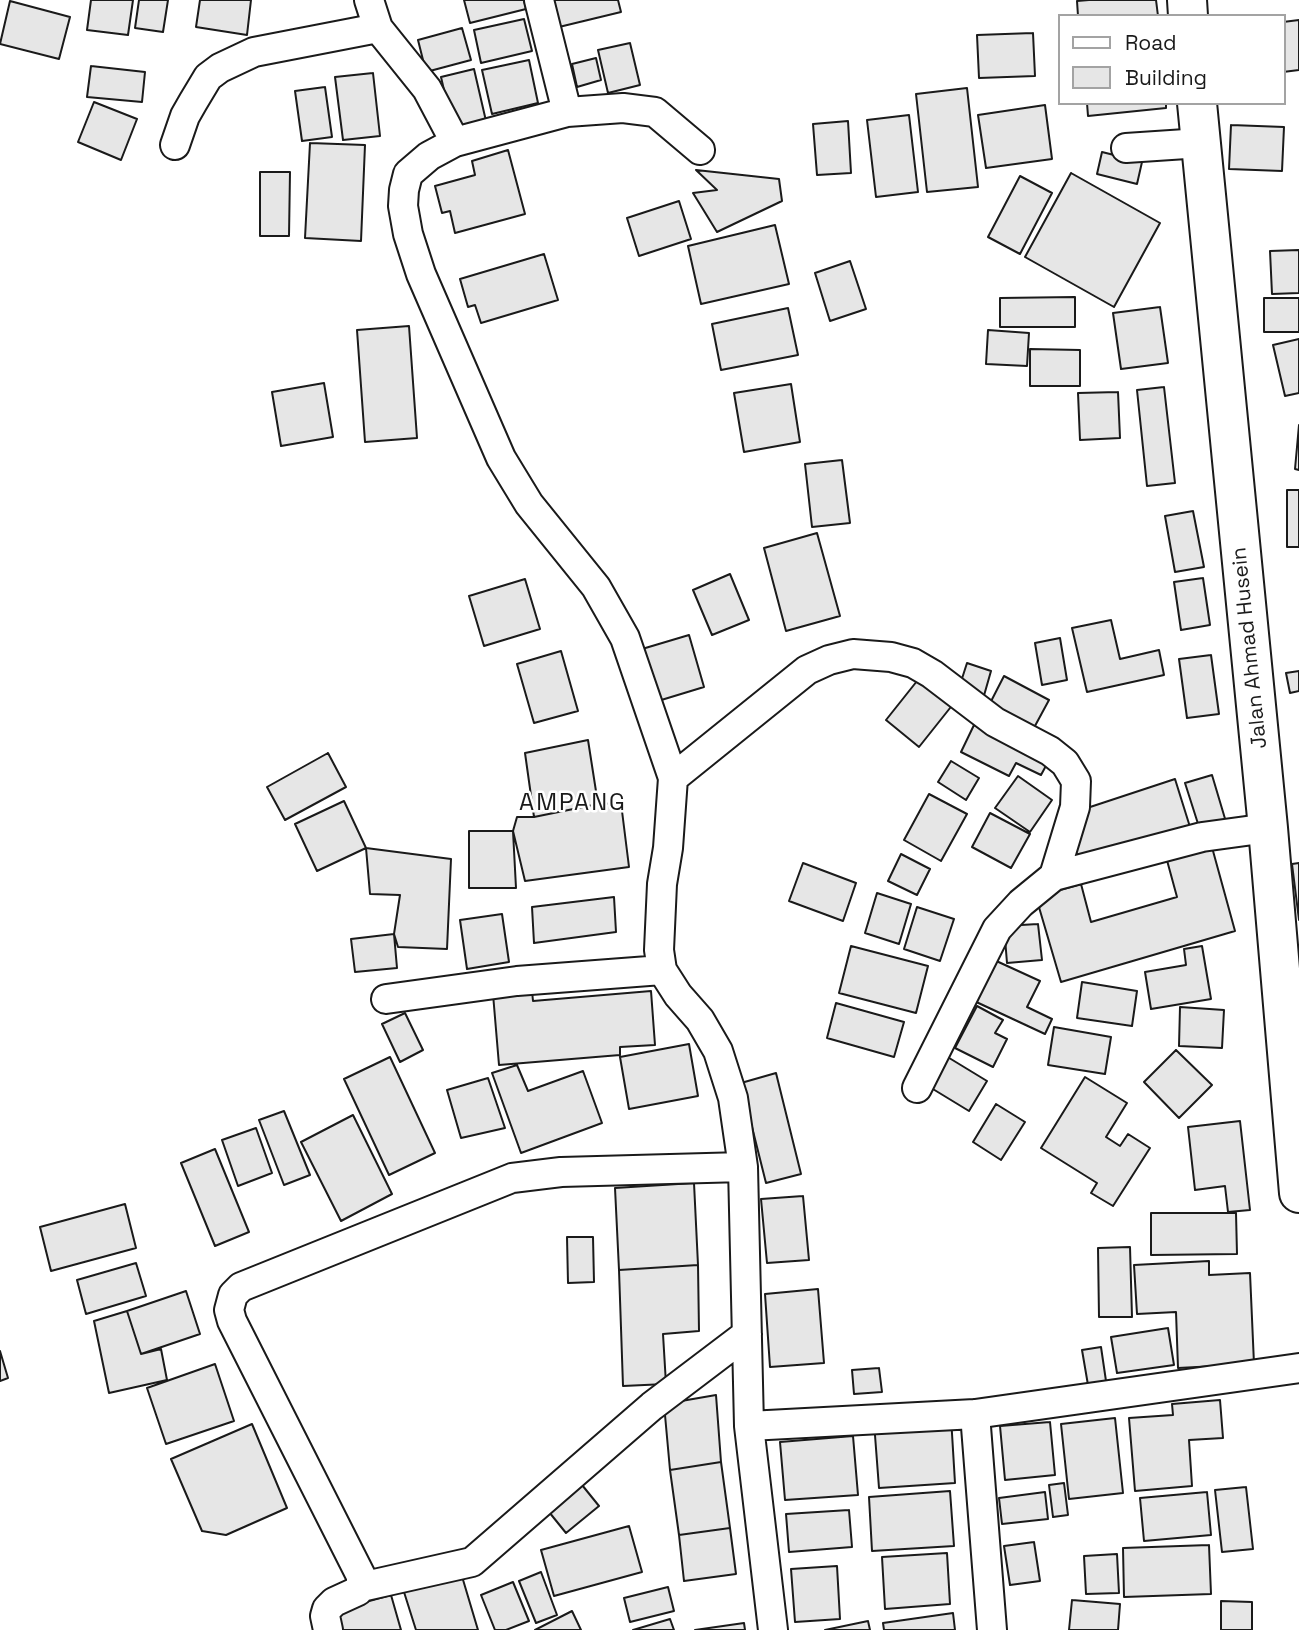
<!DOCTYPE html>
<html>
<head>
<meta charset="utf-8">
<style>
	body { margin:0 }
	#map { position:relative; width:1299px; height:1630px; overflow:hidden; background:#fff; font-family:"Space Grotesk",sans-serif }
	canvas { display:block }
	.legend { position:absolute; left:1058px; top:14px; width:228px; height:91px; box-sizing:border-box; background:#fff; border:2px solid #a3a3a3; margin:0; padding:9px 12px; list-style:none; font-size:21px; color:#1a1a1a }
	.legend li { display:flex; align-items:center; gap:14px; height:35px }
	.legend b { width:35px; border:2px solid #a3a3a3 }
</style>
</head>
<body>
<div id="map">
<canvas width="1299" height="1630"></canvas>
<ul class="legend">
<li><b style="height:9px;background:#fff"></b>Road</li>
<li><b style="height:19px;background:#e6e6e6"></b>Building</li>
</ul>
</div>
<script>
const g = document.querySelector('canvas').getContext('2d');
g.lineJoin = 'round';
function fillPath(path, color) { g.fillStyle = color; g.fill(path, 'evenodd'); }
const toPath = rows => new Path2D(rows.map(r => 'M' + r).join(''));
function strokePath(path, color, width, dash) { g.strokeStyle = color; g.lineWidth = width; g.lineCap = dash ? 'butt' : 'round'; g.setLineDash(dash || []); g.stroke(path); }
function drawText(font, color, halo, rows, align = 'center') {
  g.font = font + ' "Space Grotesk",sans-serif'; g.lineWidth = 5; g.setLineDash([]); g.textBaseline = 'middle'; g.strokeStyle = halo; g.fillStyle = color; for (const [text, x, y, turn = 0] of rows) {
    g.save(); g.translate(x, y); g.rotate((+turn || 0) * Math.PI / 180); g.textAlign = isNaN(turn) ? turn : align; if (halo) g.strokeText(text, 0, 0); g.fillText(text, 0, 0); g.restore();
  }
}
const building = toPath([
	[91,0,133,0,128,35,87,30,91,0],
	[139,0,168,0,163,32,135,28,139,0],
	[200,0,251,0,247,35,196,27,200,0],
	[464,0,524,0,526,9,470,23,464,0],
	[553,0,618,0,621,12,559,27,553,0],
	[1089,0,1156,0,1158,16,1078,16,1077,1,1089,0],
	[10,1,70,17,59,59,0,44,10,1],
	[524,19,532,51,481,63,474,30,524,19],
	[1299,20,1299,70,1283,72,1283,22,1299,20],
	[462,28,471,60,426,72,418,40,462,28],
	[1033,33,1035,76,979,78,977,35,1033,33],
	[630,43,640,85,608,93,598,50,630,43],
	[596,58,601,80,577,87,572,64,596,58],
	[529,60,538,103,492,114,482,70,529,60],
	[91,66,145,72,142,102,87,97,91,66],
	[474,69,486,121,453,129,441,77,474,69],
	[373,73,380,136,343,140,335,77,373,73],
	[325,87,332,137,302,141,295,91,325,87],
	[967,88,978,187,927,192,916,94,967,88],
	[94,102,137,119,121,160,78,142,94,102],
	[1087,103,1166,103,1166,108,1088,116,1087,103],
	[1045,105,1052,159,986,168,978,115,1045,105],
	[909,115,918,192,876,197,867,120,909,115],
	[848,121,851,173,817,175,813,124,848,121],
	[1231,125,1284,127,1282,171,1229,169,1231,125],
	[310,143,365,145,361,241,305,238,310,143],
	[508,150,525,214,455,233,450,211,442,213,435,186,475,175,472,161,508,150],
	[1102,152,1142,162,1137,184,1097,174,1102,152],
	[696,170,779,179,782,201,717,232,693,193,717,190,696,170],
	[260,172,290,172,289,236,260,236,260,172],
	[1071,173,1160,223,1114,307,1025,257,1071,173],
	[1020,176,1052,193,1020,254,988,237,1020,176],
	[679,201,691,239,639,256,627,218,679,201],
	[775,225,789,284,701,304,688,246,775,225],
	[1299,250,1299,293,1272,294,1270,251,1299,250],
	[544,254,558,300,481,323,475,305,468,307,460,279,544,254],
	[850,261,866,309,830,321,815,273,850,261],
	[1075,297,1075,327,1000,327,1000,298,1075,297],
	[1264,298,1299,298,1299,332,1264,332,1264,298],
	[1160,307,1168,363,1121,369,1113,313,1160,307],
	[788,308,798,355,721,370,712,324,788,308],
	[409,326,417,438,365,442,357,330,409,326],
	[988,330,1029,333,1027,366,986,364,988,330],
	[1299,339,1299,393,1285,396,1273,345,1299,339],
	[1030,349,1080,350,1080,386,1030,386,1030,349],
	[324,383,333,437,281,446,272,392,324,383],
	[791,384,800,442,744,452,734,393,791,384],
	[1164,387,1175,483,1147,486,1137,390,1164,387],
	[1118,392,1120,438,1080,440,1078,393,1118,392],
	[1299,425,1299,470,1295,469,1299,425],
	[842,460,850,523,812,527,805,464,842,460],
	[1287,490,1299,490,1299,547,1287,547,1287,490],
	[1193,511,1204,567,1175,572,1165,516,1193,511],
	[817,533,840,616,786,631,764,548,817,533],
	[730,574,749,620,712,635,693,590,730,574],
	[1203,578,1210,625,1181,630,1174,582,1203,578],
	[525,579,540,629,484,646,469,596,525,579],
	[1111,620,1120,659,1159,650,1164,675,1087,692,1072,628,1111,620],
	[689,635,704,687,658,701,642,649,689,635],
	[1060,638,1067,680,1042,685,1035,643,1060,638],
	[561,651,578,711,534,723,517,664,561,651],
	[1211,655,1219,714,1187,718,1179,659,1211,655],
	[967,663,991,671,983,699,958,691,967,663],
	[1299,671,1299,691,1290,693,1286,673,1299,671],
	[921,676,954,703,919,747,886,720,921,676],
	[1004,676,1049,700,1029,737,985,713,1004,676],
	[974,725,1048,762,1041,775,1016,763,1009,776,961,752,974,725],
	[588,740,598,804,534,817,525,753,588,740],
	[328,753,346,787,285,820,267,787,328,753],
	[951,761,979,778,966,800,938,782,951,761],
	[1212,775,1226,822,1200,830,1185,783,1212,775],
	[1018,776,1052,800,1030,832,995,808,1018,776],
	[1175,779,1190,827,1065,868,1078,811,1175,779],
	[929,794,967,814,941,861,904,840,929,794],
	[344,801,366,848,317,871,295,824,344,801],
	[621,803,629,867,525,881,513,831,517,817,534,817,598,804,621,803],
	[990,813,1030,834,1011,868,972,847,990,813],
	[469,831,513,831,516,888,469,888,469,831],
	[1210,840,1235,931,1061,982,1036,897,1081,884,1091,922,1177,897,1165,853,1210,840],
	[366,848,451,859,447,949,398,947,394,934,400,895,370,894,366,848],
	[901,854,930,869,917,895,888,881,901,854],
	[803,863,856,883,843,921,789,901,803,863],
	[1299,863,1299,920,1292,864,1299,863],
	[877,893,911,904,899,944,865,933,877,893],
	[614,897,616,932,534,943,532,907,614,897],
	[917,907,954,919,940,961,904,949,917,907],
	[502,914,509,962,467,969,460,920,502,914],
	[1038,924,1042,960,1007,963,1004,926,1038,924],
	[394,934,397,968,355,972,351,939,394,934],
	[851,946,928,966,916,1013,839,993,851,946],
	[1202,946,1211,999,1151,1009,1145,972,1186,965,1184,949,1202,946],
	[992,959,1040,981,1027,1007,1052,1019,1045,1034,972,1000,992,959],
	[1082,982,1137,991,1132,1026,1077,1018,1082,982],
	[532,991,533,1001,651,991,655,1045,620,1047,620,1055,499,1065,493,994,532,991],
	[836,1003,904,1022,894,1057,827,1038,836,1003],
	[977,1006,1003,1020,995,1033,1007,1039,993,1067,955,1048,977,1006],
	[1180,1007,1224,1010,1222,1048,1179,1046,1180,1007],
	[405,1013,423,1050,400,1062,382,1024,405,1013],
	[1054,1027,1111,1037,1105,1074,1048,1065,1054,1027],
	[689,1044,698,1096,629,1109,620,1057,689,1044],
	[1176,1050,1212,1085,1179,1118,1144,1082,1176,1050],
	[941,1053,987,1081,969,1111,923,1083,941,1053],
	[390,1057,435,1153,389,1175,344,1079,390,1057],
	[517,1065,528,1091,583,1071,602,1123,521,1153,492,1073,517,1065],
	[776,1073,801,1174,766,1183,741,1083,776,1073],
	[1085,1077,1127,1103,1106,1137,1120,1146,1128,1134,1150,1148,1113,1206,1091,1193,1097,1183,1041,1148,1085,1077],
	[488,1078,505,1128,461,1138,447,1090,488,1078],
	[996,1104,1025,1122,1001,1160,973,1142,996,1104],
	[284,1111,310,1175,284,1185,259,1120,284,1111],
	[353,1115,392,1194,341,1221,301,1142,353,1115],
	[1240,1121,1250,1210,1228,1212,1225,1186,1195,1190,1188,1127,1240,1121],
	[256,1128,272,1173,238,1186,222,1140,256,1128],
	[215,1149,249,1232,215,1246,181,1163,215,1149],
	[694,1183,698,1265,619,1270,615,1188,694,1183],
	[803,1196,809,1260,767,1263,761,1199,803,1196],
	[125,1204,136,1248,51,1271,40,1227,125,1204],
	[1151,1213,1236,1213,1237,1254,1151,1255,1151,1213],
	[567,1237,593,1237,594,1282,568,1283,567,1237],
	[1130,1247,1132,1317,1099,1317,1098,1248,1130,1247],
	[1209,1261,1209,1275,1250,1273,1254,1364,1178,1368,1176,1312,1137,1314,1134,1265,1209,1261],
	[136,1263,146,1296,86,1314,77,1280,136,1263],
	[698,1265,699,1331,663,1334,666,1384,623,1386,619,1270,698,1265],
	[818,1289,824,1363,770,1367,765,1294,818,1289],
	[186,1291,200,1334,141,1354,127,1311,186,1291],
	[127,1311,141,1354,161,1349,167,1380,109,1393,94,1321,127,1311],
	[1168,1328,1174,1365,1117,1373,1111,1337,1168,1328],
	[1101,1347,1106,1381,1088,1385,1082,1350,1101,1347],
	[0,1351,8,1378,0,1381,0,1351],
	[215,1364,234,1421,166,1444,147,1388,215,1364],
	[879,1368,882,1392,854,1394,852,1370,879,1368],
	[716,1395,721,1462,670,1470,664,1404,716,1395],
	[1220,1400,1223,1438,1189,1440,1192,1486,1135,1491,1129,1418,1173,1415,1172,1404,1220,1400],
	[951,1417,955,1483,879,1488,874,1422,951,1417],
	[1115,1418,1123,1493,1069,1499,1061,1424,1115,1418],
	[1050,1422,1055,1475,1005,1480,1000,1426,1050,1422],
	[252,1424,287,1508,226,1535,202,1531,171,1459,252,1424],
	[853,1436,858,1495,785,1500,780,1442,853,1436],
	[721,1462,730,1528,679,1535,670,1470,721,1462],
	[578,1480,599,1506,566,1533,545,1507,578,1480],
	[1064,1483,1068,1515,1053,1517,1049,1485,1064,1483],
	[1246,1487,1253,1549,1222,1552,1215,1490,1246,1487],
	[950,1491,954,1546,872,1551,869,1497,950,1491],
	[1045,1492,1048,1519,1002,1524,999,1498,1045,1492],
	[1207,1492,1211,1535,1144,1541,1140,1498,1207,1492],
	[849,1510,852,1547,789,1552,786,1514,849,1510],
	[629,1526,642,1572,554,1596,541,1550,629,1526],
	[730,1528,736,1574,684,1581,679,1535,730,1528],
	[1034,1542,1040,1581,1010,1585,1004,1546,1034,1542],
	[1209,1545,1211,1594,1124,1597,1123,1548,1209,1545],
	[947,1553,950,1604,885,1609,882,1557,947,1553],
	[1117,1554,1119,1593,1086,1594,1084,1556,1117,1554],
	[837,1566,840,1619,795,1622,791,1569,837,1566],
	[541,1572,557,1615,536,1623,519,1581,541,1572],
	[461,1573,478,1630,416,1630,404,1592,461,1573],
	[513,1582,529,1621,506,1630,495,1630,481,1595,513,1582],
	[668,1587,674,1611,630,1622,624,1598,668,1587],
	[391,1595,401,1630,339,1630,333,1611,391,1595],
	[1072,1600,1120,1604,1118,1630,1069,1630,1072,1600],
	[1221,1601,1252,1602,1252,1630,1221,1630,1221,1601],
	[572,1611,581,1630,535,1630,572,1611],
	[953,1613,955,1630,884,1630,883,1623,953,1613],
	[670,1619,674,1630,633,1630,670,1619],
	[868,1621,870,1630,825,1630,868,1621],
	[744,1623,745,1630,695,1630,744,1623]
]);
const minor = toPath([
	[369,0,378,28,427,89,455,142,567,112,623,108,655,112,700,150],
	[539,0,567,112],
	[455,142,429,156,408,174,404,190,403,206,408,234,421,274,501,458,529,504,596,587,625,638,673,778,668,848,662,884,659,950,662,970,678,995,700,1020,718,1051,733,1098,743,1167,749,1426,773,1630],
	[175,145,185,116,193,102,208,77,220,68,254,52,378,28],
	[1126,148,1201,143],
	[673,778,807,670,829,660,853,654,891,657,913,663,932,674,995,722,1050,751,1065,763,1076,781,1075,807,1054,876],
	[386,999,517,981,662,970],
	[917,1088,997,929,1021,903,1054,876,1202,837,1268,828],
	[975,1414,992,1630],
	[749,1426,975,1414,1299,1368],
	[361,1587,472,1562,652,1406,747,1334],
	[328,1630,325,1616,327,1609,334,1602,358,1591,361,1587,361,1576,232,1321,229,1310,233,1295,241,1287,512,1178,561,1172,743,1167]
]);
const secondary = toPath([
	[1187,0,1188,16],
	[1197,103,1268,828,1299,1193]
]);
const streetNames = [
	["Jalan Ahmad Husein",1250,648,-96]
];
const quarterNames = [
	["AMPANG",573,803]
];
fillPath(building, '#e6e6e6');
strokePath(building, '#1a1a1a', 2);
strokePath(minor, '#1a1a1a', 32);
strokePath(secondary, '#1a1a1a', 42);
strokePath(minor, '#fff', 28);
strokePath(secondary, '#fff', 38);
drawText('21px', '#1a1a1a', '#fff', streetNames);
g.letterSpacing = '2px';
drawText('24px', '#1a1a1a', '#fff', quarterNames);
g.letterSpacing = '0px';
</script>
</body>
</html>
